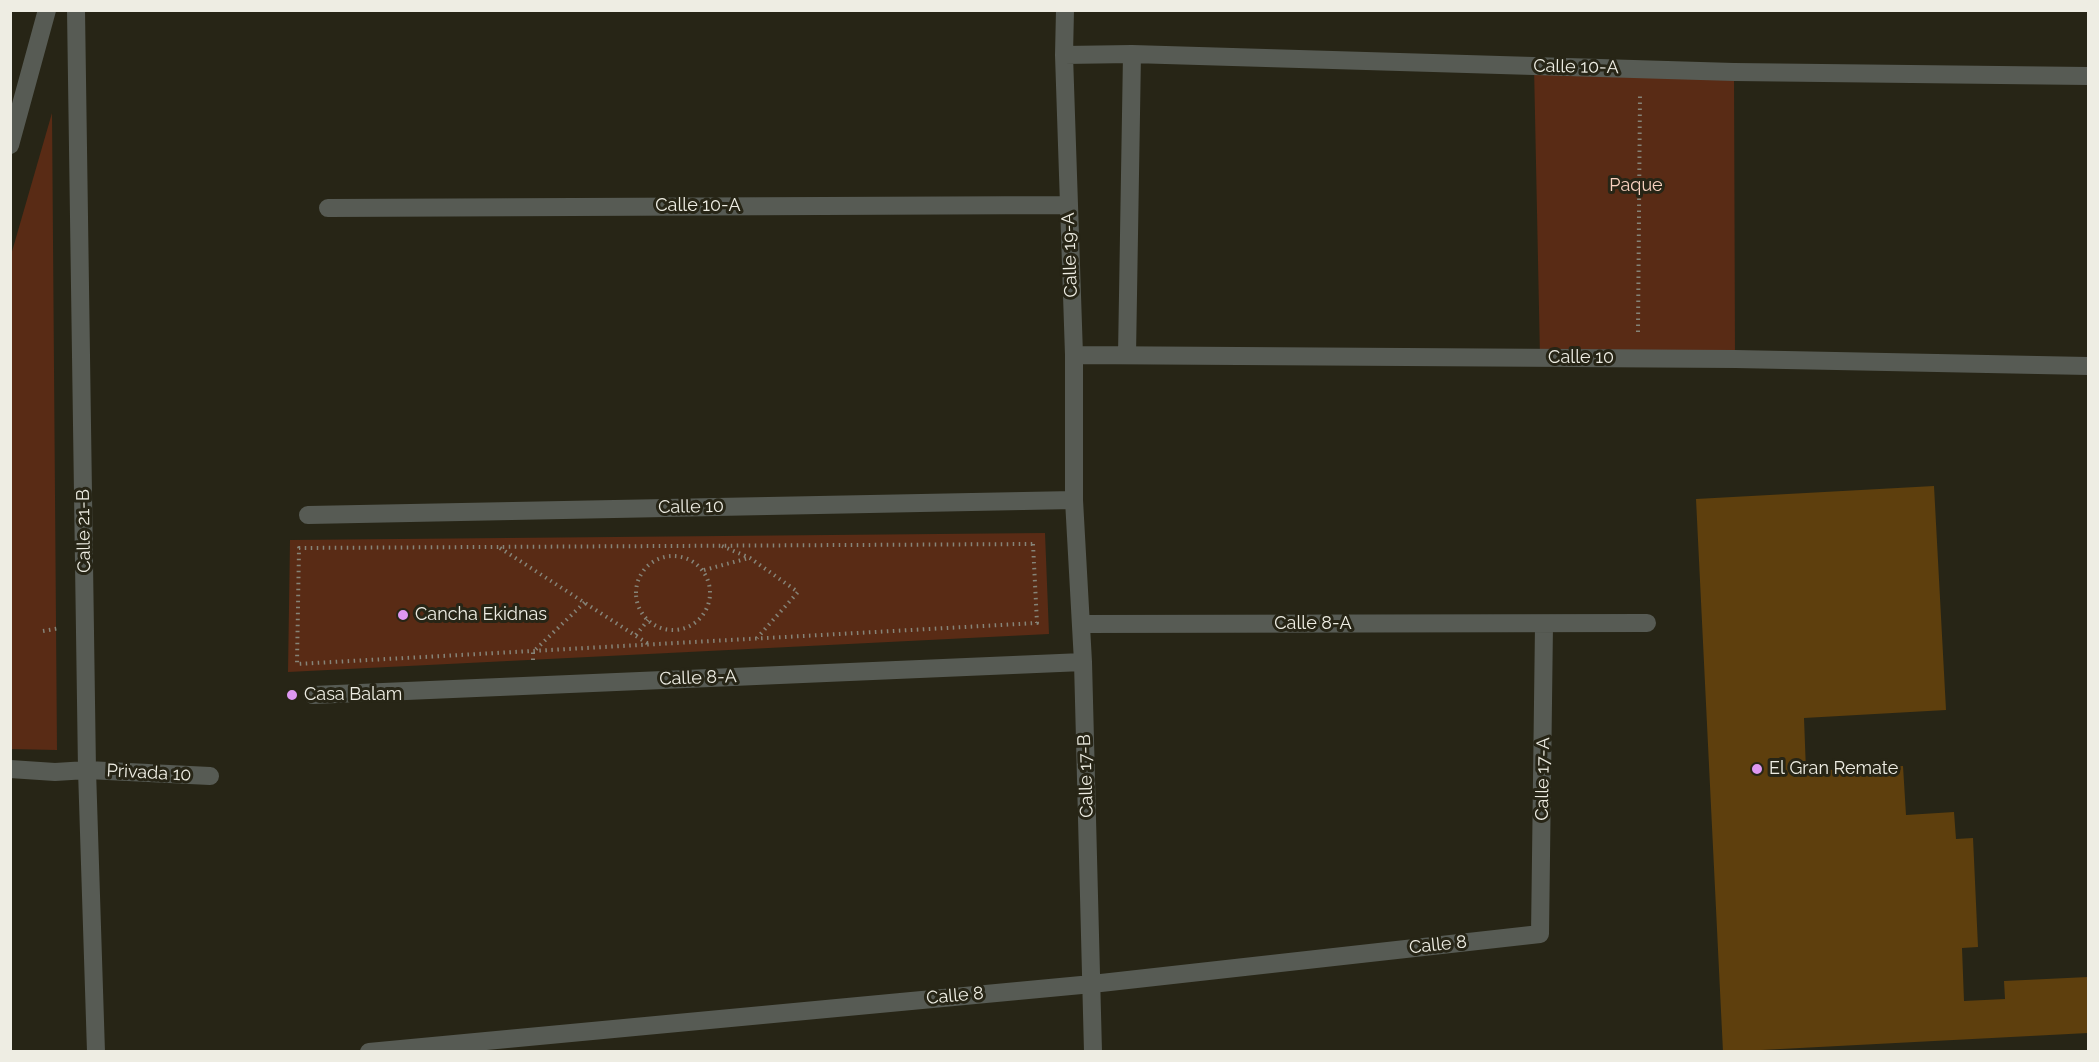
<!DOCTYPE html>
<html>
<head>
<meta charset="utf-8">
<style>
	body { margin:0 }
	#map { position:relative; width:2099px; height:1062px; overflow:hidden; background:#272516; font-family:Raleway,sans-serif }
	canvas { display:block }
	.frame { position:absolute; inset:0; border:12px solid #eeede3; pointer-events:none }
</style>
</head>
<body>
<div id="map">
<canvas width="2099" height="1062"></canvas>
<div class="frame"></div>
</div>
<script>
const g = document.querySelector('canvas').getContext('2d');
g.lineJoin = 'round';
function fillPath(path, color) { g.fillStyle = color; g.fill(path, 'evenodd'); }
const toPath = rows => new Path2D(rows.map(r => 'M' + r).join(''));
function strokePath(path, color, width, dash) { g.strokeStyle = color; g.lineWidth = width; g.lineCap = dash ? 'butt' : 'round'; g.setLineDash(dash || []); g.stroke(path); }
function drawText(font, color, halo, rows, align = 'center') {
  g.font = font + ' Raleway,sans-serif'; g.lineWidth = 6; g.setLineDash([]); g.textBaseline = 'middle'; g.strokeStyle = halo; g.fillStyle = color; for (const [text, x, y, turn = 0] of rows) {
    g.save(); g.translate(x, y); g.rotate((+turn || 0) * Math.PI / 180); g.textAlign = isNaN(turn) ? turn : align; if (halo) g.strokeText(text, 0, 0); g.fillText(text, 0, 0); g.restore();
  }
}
const green = toPath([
	[1534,66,1734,72,1735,359,1540,358],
	[52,113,57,750,10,749,11,255],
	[1045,533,1049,634,288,672,290,540]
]);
const building = toPath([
	[1934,486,1946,710,1804,718,1806,771,1903,766,1906,815,1954,812,1956,839,1973,838,1978,947,1962,948,1964,1001,2005,999,2004,981,2088,977,2088,1033,1723,1052,1696,499]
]);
const path = toPath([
	[1638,332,1640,94],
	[1033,544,1037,623,297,664,299,548,1033,544],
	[722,546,750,558,798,592,757,638],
	[500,548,650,645],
	'636 593a37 37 0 1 1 74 0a37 37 0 1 1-74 0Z',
	[704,570,749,558],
	[43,631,60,628],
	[636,635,648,620],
	[533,660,533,652,585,602]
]);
const minor = toPath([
	[76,10,87,770,96,1052],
	[1065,10,1064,55,1074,355,1074,500,1083,662,1093,1052],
	[1064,55,1132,54,1734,72,2088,76],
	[10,145,47,10],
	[328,208,1068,205],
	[1074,355,1735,359,2088,366],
	[1127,355,1132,54],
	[308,515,1074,500],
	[1081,624,1647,623],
	[313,695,1083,662],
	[10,769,55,772,87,770,210,776],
	[369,1052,1092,984,1540,934,1544,625]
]);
const markers = [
	[403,615,6,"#de98f2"],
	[292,695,6,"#de98f2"],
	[1757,769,6,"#de98f2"]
];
const streetNames = [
	["Calle 10-A",1576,67,1],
	["Calle 10-A",698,206],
	["Calle 19-A",1070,255,-92],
	["Calle 10",1581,358],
	["Calle 10",691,507,-1],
	["Calle 21-B",84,531,-91],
	["Calle 8-A",1313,624],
	["Calle 8-A",698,678,-2],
	["Privada 10",149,773,3],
	["Calle 17-B",1086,776,-92],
	["Calle 17-A",1543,779,-89],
	["Calle 8",1438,945,-6],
	["Calle 8",955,996,-5]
];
const parkNames = [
	["Paque",1636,186]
];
const poiNames = [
	["Cancha Ekidnas",415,615],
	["Casa Balam",304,695],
	["El Gran Remate",1769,769]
];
fillPath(green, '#592b15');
fillPath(building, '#5e3f0d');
strokePath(path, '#868478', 4, [1.5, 4.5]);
strokePath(minor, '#575b54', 18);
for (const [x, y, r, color] of markers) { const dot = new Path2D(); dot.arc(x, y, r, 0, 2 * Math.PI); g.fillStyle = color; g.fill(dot); strokePath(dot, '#272516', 2); }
drawText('18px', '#eeede3', '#272516', streetNames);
drawText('18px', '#f9d2c0', '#272516', parkNames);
drawText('18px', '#eeede3', '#272516', poiNames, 'left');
</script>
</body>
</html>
